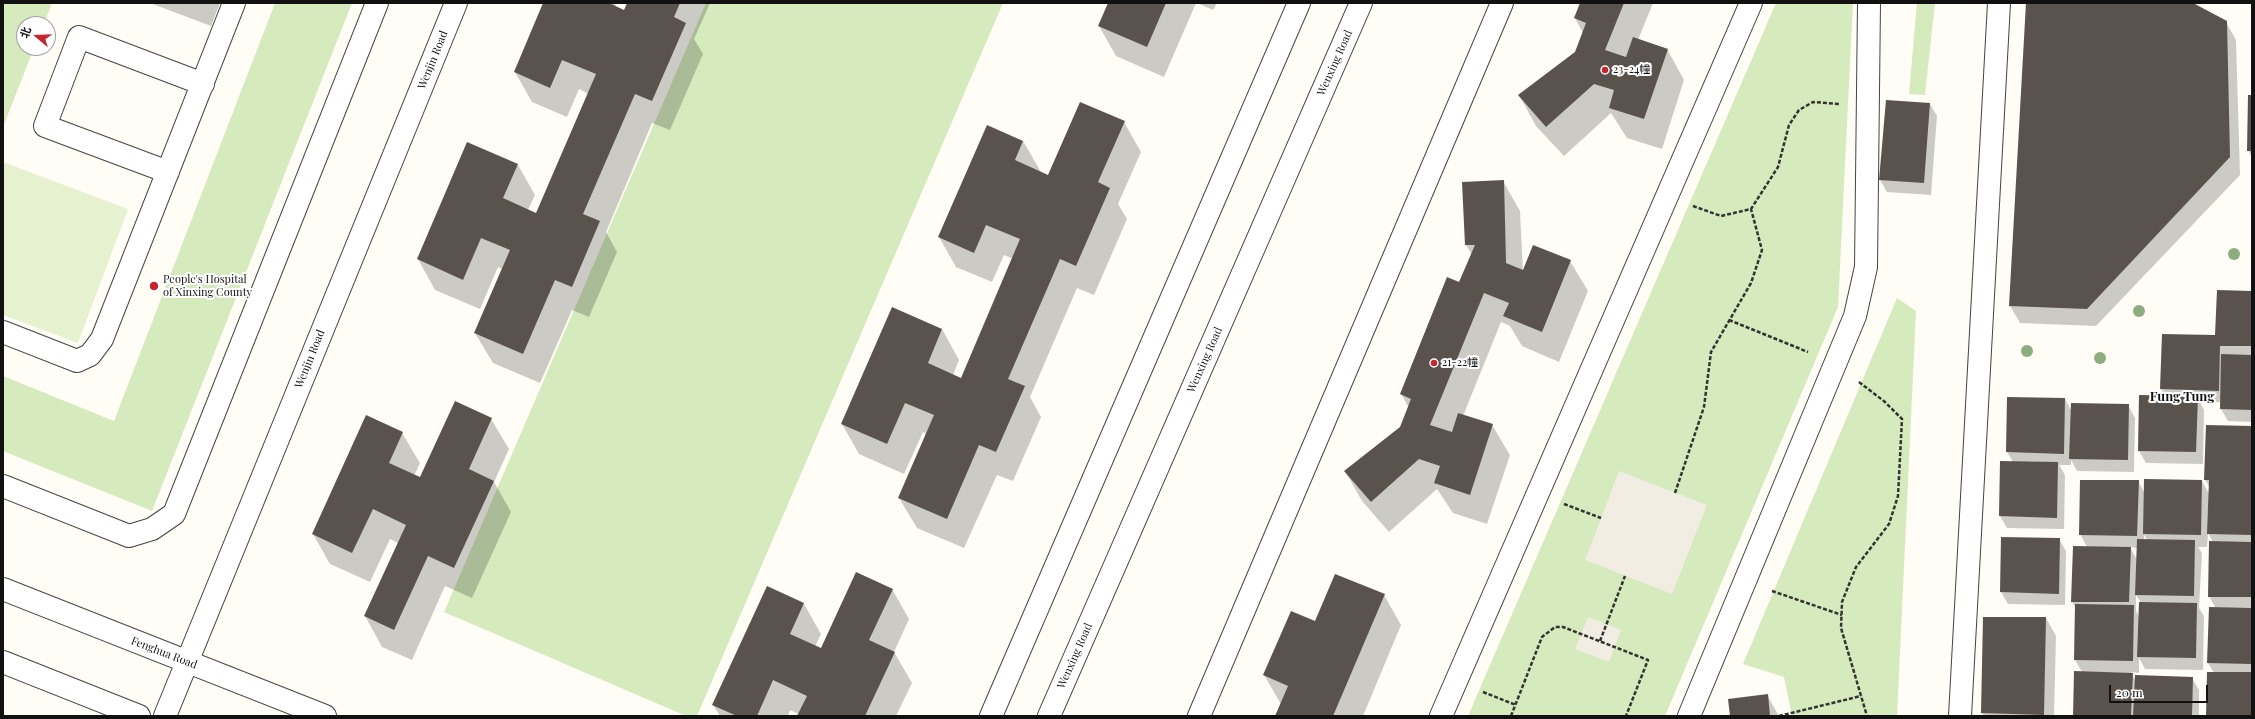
<!DOCTYPE html>
<html>
<head>
<meta charset="utf-8">
<style>
	body { margin:0 }
	#map { position:relative; width:2255px; height:719px; overflow:hidden; background:#fffdf5; font-family:"Playfair Display","Noto Sans SC",serif }
	canvas { display:block }
	.frame { position:absolute; inset:0; border:4px solid #111; pointer-events:none }
	.north { position:absolute; left:16px; top:16px; width:40px; height:40px; box-sizing:border-box; background:#fff; border:1px solid #a0a0a0; border-radius:50%; rotate:289deg; font-size:11px; font-weight:700; line-height:16px; text-align:center; color:#111 }
	.north::after { content:''; display:block; margin:auto; width:14px; height:18px; background:#c4262e; clip-path:polygon(50% 0,100% 100%,50% 72%,0 100%) }
	.scale { position:absolute; left:2109px; top:685px; width:99px; height:18px; box-sizing:border-box; border:2px solid #111; border-top:0; padding-left:5px; font-size:12px; line-height:14px; white-space:nowrap; color:#111; -webkit-text-stroke:3px #fff; paint-order:stroke }
</style>
</head>
<body>
<div id="map">
<canvas width="2255" height="719"></canvas>
<div class="frame"></div>
<div class="north">北</div>
<div class="scale">20 m</div>
</div>
<script>
const g = document.querySelector('canvas').getContext('2d');
g.lineJoin = 'round';
function fillPath(path, color) { g.fillStyle = color; g.fill(path, 'evenodd'); }
const toPath = rows => new Path2D(rows.map(r => 'M' + r).join(''));
function strokePath(path, color, width, dash) { g.strokeStyle = color; g.lineWidth = width; g.lineCap = dash ? 'butt' : 'round'; g.setLineDash(dash || []); g.stroke(path); }
function drawText(font, color, halo, rows, align = 'center') {
  g.font = font + ' "Playfair Display","Noto Sans SC",serif'; g.lineWidth = 4; g.setLineDash([]); g.textBaseline = 'middle'; g.strokeStyle = halo; g.fillStyle = color; for (const [text, x, y, turn = 0] of rows) {
    g.save(); g.translate(x, y); g.rotate((+turn || 0) * Math.PI / 180); g.textAlign = isNaN(turn) ? turn : align; if (halo) g.strokeText(text, 0, 0); g.fillText(text, 0, 0); g.restore();
  }
}
const green = toPath([
	[3,3,52,3,44,24,24,24,24,48,34,48,3,127],
	[275,3,352,3,152,511,3,451,3,376,114,421],
	[706,3,1003,3,697,716,686,716,444,612],
	[1776,3,1853,3,1838,307,1665,716,1468,716],
	[1917,3,1935,3,1925,95,1909,94],
	[1897,298,1916,311,1897,716,1792,716,1784,677,1743,664]
]);
const pitch = toPath([
	[3,162,128,209,78,343,3,315]
]);
const plaza = toPath([
	[1619,471,1707,505,1672,594,1585,560],
	[1588,617,1621,630,1609,662,1575,649]
]);
const shadow = toPath([
	[150,3,220,3,211,26],
	[544,3,614,3,617,7,625,11,628,3,710,3,694,39,703,54,670,130,652,123,606,232,617,252,589,317,572,310,540,383,493,363,475,333,502,269,498,267,480,309,435,290,418,259,518,165,535,195,528,210,537,214,589,94,579,89,567,117,532,102,515,72],
	[1109,3,1196,3,1164,77,1116,56,1099,26],
	[1197,3,1217,3,1213,10],
	[1581,3,1653,3,1638,40,1667,49,1684,80,1662,149,1627,138,1611,113,1564,156,1536,126,1519,95,1575,52,1583,33,1575,18],
	[2027,3,2191,3,2226,22,2236,40,2240,175,2096,326,2020,323,2010,306],
	[2252,96,2252,158,2248,150],
	[1930,104,1937,116,1931,195,1887,192,1880,180],
	[1124,122,1141,152,1118,204,1127,219,1094,295,1077,288,1030,397,1041,417,1013,481,997,475,964,548,917,528,899,498,927,434,923,432,904,474,859,454,842,424,942,329,959,360,953,375,962,379,1013,259,1004,255,992,282,956,267,939,237,1023,141,1041,172,1049,176],
	[1503,181,1520,211,1523,273,1570,261,1588,291,1559,362,1522,346,1510,326,1501,322,1463,416,1492,425,1510,455,1487,524,1453,513,1437,489,1389,532,1362,501,1345,471,1401,427,1409,408,1401,394,1460,284,1472,255,1466,245],
	[2252,292,2252,422,2228,421,2221,409,2221,402,2200,402,2204,410,2203,464,2146,463,2139,451,2166,397,2161,389,2163,335,2216,336],
	[2008,398,2065,399,2071,410,2128,405,2135,418,2134,472,2077,471,2071,460,2071,465,2059,465,2065,475,2064,529,2007,528,2000,516,2001,462,2013,462,2007,452],
	[491,419,509,449,494,482,511,512,472,598,445,586,412,660,382,647,365,616,398,543,390,539,370,582,330,564,313,534,402,433,420,463,414,476,421,479],
	[2252,427,2252,716,2207,716,2214,673,2208,663,2216,609,2209,596,2213,542,2208,533,2207,547,2198,547,2202,553,2199,608,2204,616,2203,670,2145,669,2139,658,2139,673,2131,672,2135,680,2192,678,2199,690,2199,716,2074,716,2082,672,2075,660,2076,609,2072,601,2087,547,2080,534,2138,481,2144,492,2202,481,2209,494,2210,487,2205,480],
	[2144,535,2148,541,2144,541],
	[2130,547,2137,548,2137,560],
	[2136,595,2141,603,2140,618,2136,611],
	[2002,538,2059,539,2066,551,2065,605,2008,604,2001,592],
	[892,589,909,619,894,652,912,683,896,716,799,716,799,714,790,710,788,716,720,716,713,705,804,604,821,634,815,647,821,649],
	[1384,595,1401,625,1363,716,1276,716,1281,704,1264,675,1316,622],
	[2046,618,2056,636,2054,716,1984,716,1982,713],
	[1767,695,1779,716,1731,716]
]);
const building = toPath([
	[543,3,609,3,624,10,627,3,680,3,674,17,686,23,652,101,635,94,583,214,600,221,572,287,555,280,523,354,474,333,510,250,481,238,463,280,417,259,467,142,518,164,503,198,536,213,596,74,562,60,550,88,514,72],
	[1108,3,1166,3,1147,47,1098,26],
	[1580,3,1624,3,1605,50,1626,57,1633,37,1668,49,1644,119,1609,108,1614,90,1594,84,1546,127,1518,95,1575,52,1586,23,1574,18],
	[2026,3,2193,3,2227,21,2230,157,2087,309,2009,306],
	[2248,95,2252,95,2252,151,2247,151],
	[1886,100,1930,103,1924,183,1879,180],
	[1080,102,1125,121,1098,182,1110,188,1076,266,1060,259,1008,379,1025,386,996,452,979,445,947,519,898,498,934,415,905,403,887,444,841,424,892,307,942,329,928,363,961,378,1020,239,986,225,974,253,938,237,987,125,1023,141,1015,160,1048,175],
	[1504,180,1506,263,1523,270,1533,245,1571,260,1542,332,1503,316,1509,303,1484,293,1430,425,1452,432,1458,413,1493,424,1470,495,1434,483,1440,466,1419,459,1371,502,1344,471,1400,427,1411,399,1400,394,1447,277,1459,282,1475,245,1465,245,1462,182],
	[2217,290,2252,291,2252,346,2220,346,2219,391,2160,389,2162,334,2215,335],
	[2221,354,2252,355,2252,410,2220,409],
	[2139,395,2198,396,2196,452,2138,451],
	[2007,397,2065,398,2064,454,2006,452],
	[455,401,492,418,469,469,494,481,454,568,428,556,394,630,364,616,406,525,373,509,352,553,312,534,366,415,403,432,389,463,420,477],
	[2071,403,2129,404,2128,460,2069,459],
	[2206,425,2252,426,2252,535,2207,534,2209,480,2204,480],
	[2000,461,2058,462,2057,518,1999,516],
	[2144,479,2202,480,2201,535,2143,534],
	[2080,480,2139,480,2137,536,2079,535],
	[2001,537,2060,538,2059,594,2000,592],
	[2137,539,2195,540,2194,596,2135,595],
	[2209,541,2252,542,2252,597,2208,597],
	[2073,546,2131,547,2129,602,2071,602],
	[856,572,893,589,869,640,895,652,865,716,797,716,807,696,773,680,757,716,737,716,712,705,767,586,804,603,790,634,821,648],
	[1335,574,1385,594,1333,716,1275,716,1288,686,1263,675,1291,611,1315,621],
	[2139,602,2197,603,2196,658,2137,657],
	[2075,604,2134,605,2133,661,2074,660],
	[2209,607,2252,608,2252,664,2207,663],
	[1983,617,2046,617,2044,715,1981,713],
	[2074,671,2133,673,2131,716,2073,716],
	[2207,672,2252,672,2252,716,2206,716],
	[2135,675,2193,677,2192,716,2133,716],
	[1768,694,1770,716,1730,716,1728,699]
]);
const path = toPath([
	[1693,206,1721,216,1751,209,1778,167,1789,125,1799,110,1813,102,1839,104],
	[1729,320,1808,352],
	[1859,382,1885,402,1902,419,1898,496,1889,524,1856,567,1842,602,1841,628,1867,716],
	[1675,493,1704,407,1711,352,1751,283,1762,250,1751,209],
	[1564,504,1601,518],
	[1772,591,1842,615],
	[1600,641,1625,576],
	[1483,692,1516,705],
	[1511,716,1542,637,1555,627,1563,627,1648,660,1626,716],
	[1779,716,1861,696]
]);
const minor = toPath([
	[168,172,45,126,79,37,203,84],
	[3,332,77,361,90,355,102,339,234,3],
	[3,486,129,536,152,529,174,514,377,3],
	[3,589,325,716],
	[3,662,139,716],
	[165,716,456,3],
	[991,716,1299,3],
	[1049,716,1361,3],
	[1199,716,1502,3],
	[1441,716,1751,3],
	[1689,716,1855,316,1866,267,1869,3],
	[1960,716,1999,3]
]);
const trees = [
	[2234,254],
	[2139,311],
	[2027,351],
	[2100,358]
];
const markers = [
	[1605,70,4,"#c4262e"],
	[154,286,5,"#c4262e"],
	[1434,363,4,"#c4262e"]
];
const streetNames = [
	["Wenjin Road",433,60,-68],
	["Wenxing Road",1335,63,-66],
	["Wenjin Road",310,359,-68],
	["Wenxing Road",1205,360,-66],
	["Fenghua Road",164,653,21],
	["Wenxing Road",1075,656,-66]
];
const poiNames = [
	["23-24幢",1613,70],
	["People's Hospital",163,280],
	["of Xinxing County",163,293],
	["21-22幢",1442,363]
];
const quarterNames = [
	["Fung Tung",2182,397]
];
fillPath(green, '#d5ebbd');
fillPath(pitch, '#e6f2cf');
fillPath(plaza, '#f1ede2');
fillPath(shadow, '#0003');
fillPath(building, '#5a524d');
strokePath(minor, '#444', 24);
strokePath(path, '#333', 2.5, [4, 2]);
strokePath(minor, '#fff', 22);
g.fillStyle = '#8dad7f';
for (const [x, y] of trees) { g.beginPath(); g.arc(x, y, 6, 0, 2 * Math.PI); g.fill(); }
for (const [x, y, r, color] of markers) { const dot = new Path2D(); dot.arc(x, y, r, 0, 2 * Math.PI); g.fillStyle = color; g.fill(dot); strokePath(dot, '#fff', 1.5); }
drawText('11px', '#111', '#fff', streetNames);
drawText('11px', '#111', '#fff', poiNames, 'left');
drawText('bold 13px', '#111', '#fff', quarterNames);
</script>
</body>
</html>
